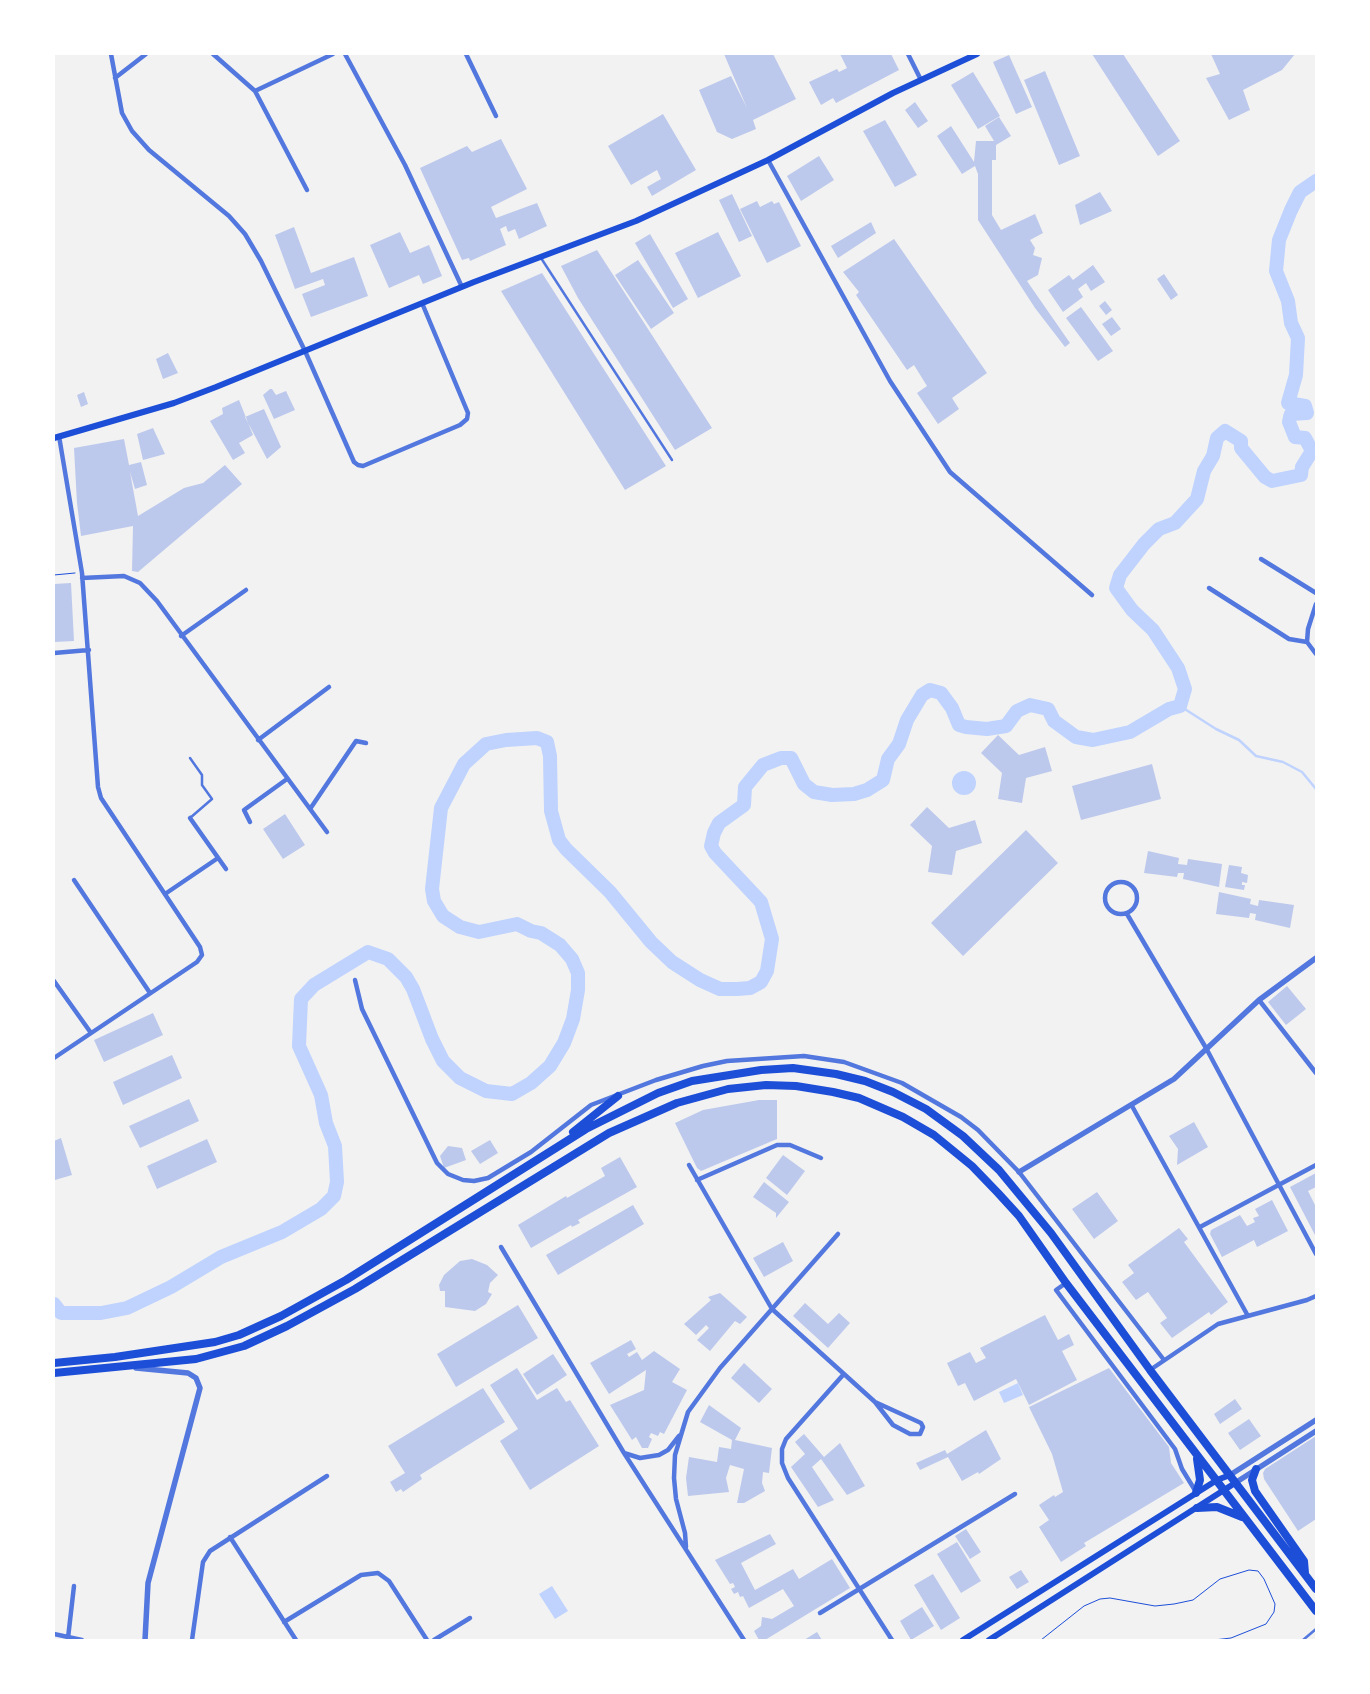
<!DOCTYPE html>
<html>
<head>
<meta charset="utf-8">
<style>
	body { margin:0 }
	#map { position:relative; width:1370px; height:1694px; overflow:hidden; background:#f2f2f2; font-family:"Source Sans 3",sans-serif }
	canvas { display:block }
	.frame { position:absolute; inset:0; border:55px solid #fff; pointer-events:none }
</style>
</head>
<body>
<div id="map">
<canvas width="1370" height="1694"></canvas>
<div class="frame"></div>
</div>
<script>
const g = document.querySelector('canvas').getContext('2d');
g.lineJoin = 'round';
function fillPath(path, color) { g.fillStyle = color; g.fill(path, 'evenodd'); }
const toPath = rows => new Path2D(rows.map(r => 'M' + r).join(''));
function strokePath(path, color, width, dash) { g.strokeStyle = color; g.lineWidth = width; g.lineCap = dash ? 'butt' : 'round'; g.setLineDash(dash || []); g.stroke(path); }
const water = toPath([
	'952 783a12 12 0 1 1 24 0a12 12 0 1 1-24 0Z',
	[1018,1383,1023,1395,1004,1403,999,1392],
	[552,1586,568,1611,555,1619,539,1594]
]);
const stream = toPath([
	[1180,706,1216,729,1239,740,1256,756,1283,762,1302,772,1316,789]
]);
const river = toPath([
	[54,1304,61,1313,101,1313,127,1308,171,1287,221,1257,282,1232,321,1209,334,1196,337,1182,335,1146,326,1123,321,1095,299,1046,301,999,314,985,368,952,388,959,406,977,413,989,432,1039,443,1061,460,1078,486,1091,512,1094,531,1083,550,1066,564,1043,573,1019,578,990,578,973,572,959,560,945,541,933,531,931,517,924,479,932,460,927,443,916,434,901,432,889,441,808,464,764,486,744,506,740,537,738,547,742,550,756,551,811,559,840,566,849,610,892,651,942,672,962,700,980,720,989,737,989,750,988,761,982,767,971,772,939,761,902,715,853,711,846,714,833,719,823,744,805,745,787,763,765,781,758,791,758,804,784,814,792,832,795,854,794,867,790,883,780,888,759,899,744,907,720,922,695,930,690,941,693,952,708,959,725,966,727,987,729,1006,726,1017,711,1030,705,1048,709,1054,721,1076,737,1093,740,1130,732,1169,709,1180,706,1185,689,1178,668,1153,630,1132,610,1116,588,1120,575,1144,544,1159,529,1175,523,1197,499,1204,471,1213,456,1217,438,1225,431,1241,441,1241,448,1265,477,1272,481,1301,475,1302,467,1312,451,1305,438,1295,437,1289,422,1290,417,1291,414,1307,413,1305,406,1288,403,1296,375,1298,338,1291,323,1288,301,1276,271,1279,240,1291,210,1300,192,1316,181]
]);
const building = toPath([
	[724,54,773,54,796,99,753,120,756,129,732,139,717,132,699,90,731,76,747,108],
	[840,54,891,54,899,70,836,103,833,98,821,105,809,82,837,69,839,72,847,68],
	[1092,54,1123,54,1180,141,1158,156],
	[1211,54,1295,54,1282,70,1243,90,1250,110,1229,120,1206,78,1220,74],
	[1009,55,1032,107,1016,114,993,62],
	[1045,71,1080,156,1059,165,1024,80],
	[973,72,1000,116,978,129,951,85],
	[915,102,928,121,918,128,905,110],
	[663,114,696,170,652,196,647,187,661,179,657,170,631,185,608,146],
	[999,117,1011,136,996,145,996,160,992,160,992,215,1001,230,1035,214,1043,233,1030,240,1035,248,1033,255,1042,258,1038,275,1027,281,1070,343,1065,347,1035,308,978,220,978,174,975,166,962,174,937,136,951,126,974,162,976,141,994,141,985,126],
	[885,120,917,175,895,187,863,131],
	[501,139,527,189,491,207,496,218,537,203,547,226,519,239,515,229,508,232,506,226,500,229,506,245,470,261,469,258,462,260,420,168,467,146,472,152],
	[819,156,834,180,801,201,787,176],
	[1100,192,1112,211,1080,225,1075,205],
	[732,194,752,236,739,242,719,200],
	[757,201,760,207,772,201,774,204,779,202,801,246,767,263,740,209],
	[871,222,876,233,838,258,831,246],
	[294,227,311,273,354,257,368,296,311,317,302,294,325,285,323,279,295,289,275,235],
	[400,232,410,253,429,245,442,276,423,284,419,275,389,288,370,245],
	[718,232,741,276,698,298,675,253],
	[650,234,688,299,673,308,635,243],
	[894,239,987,373,952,398,959,409,938,424,917,393,927,386,914,365,907,370,856,295,859,292,843,272],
	[597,250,712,428,675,450,578,298,561,266],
	[638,260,674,313,651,329,615,275],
	[1093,265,1105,282,1091,291,1086,283,1078,289,1083,297,1063,312,1048,290,1069,275,1073,280],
	[542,273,666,466,625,490,501,291],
	[1164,274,1178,295,1171,300,1157,279],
	[1105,301,1112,310,1106,315,1099,306],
	[1081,307,1113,351,1098,361,1066,318],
	[1112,317,1121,329,1111,336,1102,324],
	[168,353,178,373,163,379,156,359],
	[270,389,272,389,276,395,286,391,295,410,274,419,263,395],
	[84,392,88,404,81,407,77,395],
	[239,400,253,435,239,443,245,453,233,460,210,421,223,414,222,408],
	[264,409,281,447,267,459,245,417],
	[153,428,165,454,143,460,137,434],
	[124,439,129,465,141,462,147,485,135,489,130,472,138,516,184,488,203,483,225,465,242,484,138,572,132,571,133,526,81,536,77,503,74,448],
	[71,583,74,641,54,642,54,584],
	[998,735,1019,755,1045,747,1052,771,1026,778,1022,803,998,799,1002,773,981,753],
	[1152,764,1161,799,1081,820,1072,786],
	[927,807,949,828,975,820,982,843,956,851,952,875,928,872,932,846,910,825],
	[285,814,305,845,283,859,263,829],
	[1026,830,1058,863,963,956,931,923],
	[1148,851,1179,858,1178,864,1187,865,1188,859,1222,864,1219,887,1183,879,1184,873,1178,873,1177,877,1144,873],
	[1229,865,1242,867,1241,873,1248,875,1247,883,1242,882,1242,885,1245,885,1244,890,1225,887],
	[1219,892,1251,899,1250,904,1258,906,1259,900,1294,905,1290,928,1255,920,1256,914,1250,913,1249,918,1216,914],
	[1287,986,1306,1009,1286,1025,1268,1002],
	[153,1013,163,1035,104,1062,94,1040],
	[172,1055,182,1078,123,1105,113,1082],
	[189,1099,199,1121,140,1148,129,1126],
	[759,1100,777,1100,777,1139,701,1171,697,1168,675,1123,703,1110],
	[1194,1122,1208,1147,1177,1165,1178,1149,1169,1136],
	[61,1138,72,1175,55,1180,54,1141],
	[207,1139,217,1162,157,1189,147,1166],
	[490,1140,498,1153,480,1164,471,1151],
	[448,1146,462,1148,466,1160,444,1168,440,1156],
	[783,1155,805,1171,787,1195,766,1178],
	[620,1157,637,1187,578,1220,580,1223,572,1227,571,1225,531,1248,518,1225,566,1196,567,1198,605,1176,601,1168],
	[1316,1173,1316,1187,1308,1191,1316,1207,1316,1237,1290,1187],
	[764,1182,789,1202,776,1218,776,1213,753,1197],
	[1097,1192,1118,1221,1094,1239,1072,1209],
	[1272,1200,1288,1231,1257,1247,1254,1240,1222,1257,1210,1234,1211,1230,1240,1215,1247,1226,1255,1222,1253,1218,1259,1216,1255,1209],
	[633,1205,644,1224,558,1275,546,1255],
	[1179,1228,1188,1239,1184,1242,1228,1302,1211,1315,1209,1312,1172,1338,1160,1323,1167,1318,1148,1292,1136,1300,1122,1282,1134,1273,1128,1265],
	[783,1242,793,1261,764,1277,753,1258],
	[472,1259,487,1265,498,1275,490,1283,488,1292,492,1294,486,1304,475,1311,445,1307,445,1291,440,1291,439,1285,444,1275,460,1261],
	[720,1293,747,1317,740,1324,735,1321,710,1351,697,1340,709,1328,706,1325,696,1335,684,1324,711,1300,708,1297],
	[805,1303,828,1324,839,1313,850,1323,828,1348,793,1316],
	[518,1305,538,1338,456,1387,437,1354],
	[1045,1315,1058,1340,1069,1334,1074,1345,1062,1351,1077,1380,1029,1405,1016,1379,974,1401,965,1383,958,1386,947,1363,970,1352,976,1363,986,1358,980,1348],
	[631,1340,636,1349,627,1354,629,1357,637,1352,642,1360,654,1351,680,1369,672,1382,687,1390,664,1434,660,1432,658,1436,651,1433,649,1437,652,1439,648,1448,642,1448,636,1437,632,1440,610,1405,644,1390,646,1370,609,1394,590,1363],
	[553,1354,567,1375,537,1395,523,1374],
	[744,1363,772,1389,759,1403,731,1378],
	[517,1368,537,1400,557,1388,566,1402,570,1400,599,1446,530,1490,500,1441,518,1429,490,1385],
	[1109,1368,1169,1447,1171,1463,1184,1483,1084,1543,1086,1546,1061,1562,1039,1527,1049,1520,1039,1505,1054,1495,1055,1497,1063,1492,1052,1454,1029,1407],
	[483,1388,505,1422,420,1475,422,1479,403,1492,401,1489,396,1492,390,1482,405,1473,388,1446],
	[1235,1399,1242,1409,1220,1424,1214,1414],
	[709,1405,741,1428,735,1440,772,1448,769,1473,763,1472,762,1483,765,1491,744,1503,737,1503,744,1469,730,1465,726,1478,729,1492,688,1496,686,1478,689,1457,717,1462,719,1447,731,1449,732,1440,700,1422],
	[1249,1419,1261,1436,1240,1450,1228,1433],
	[986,1430,1001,1459,979,1474,978,1472,962,1481,948,1457,920,1470,916,1463,945,1450,947,1454],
	[804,1434,824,1457,840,1443,865,1486,847,1495,821,1459,812,1467,834,1500,818,1507,791,1467,805,1454,795,1442],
	[1316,1436,1316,1519,1298,1531,1264,1479,1263,1473,1265,1469],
	[966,1529,981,1552,970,1559,955,1536],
	[770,1534,776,1544,741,1563,755,1590,793,1569,799,1579,832,1559,850,1588,765,1640,759,1640,754,1631,761,1626,762,1617,772,1619,794,1606,783,1589,749,1608,743,1596,740,1597,738,1592,734,1594,731,1589,735,1587,733,1583,730,1584,715,1560],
	[957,1542,981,1581,961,1593,937,1554],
	[1021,1570,1029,1582,1017,1589,1009,1577],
	[933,1574,960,1618,941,1630,914,1585],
	[922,1607,934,1626,911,1640,900,1621],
	[817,1632,822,1640,804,1640]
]);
const path = toPath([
	[54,575,75,573],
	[1041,1640,1084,1606,1100,1599,1110,1598,1155,1606,1174,1604,1193,1600,1220,1579,1249,1570,1258,1571,1264,1579,1275,1604,1274,1612,1266,1624,1231,1638,1214,1640]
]);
const service = toPath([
	[541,258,672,460],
	[190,818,212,799,202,785,202,775,190,758],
	[1303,1640,1316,1629]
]);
const minor = toPath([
	[111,54,122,113,132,131,149,150,229,216,245,234,261,261,305,351,354,462,358,465,363,466,460,425,467,419,468,413,422,303],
	[213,54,255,91,307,190],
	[345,54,405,165,462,287],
	[466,54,496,116],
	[908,54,921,80],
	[115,78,146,54],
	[255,91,333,54],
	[768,160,890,381,950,472,1092,595],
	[1261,559,1316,593],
	[82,578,124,576,140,583,157,601,327,832],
	[1209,588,1289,639,1307,642,1316,654],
	[181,636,246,590],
	[1307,642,1308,629,1316,604],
	[54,653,89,650],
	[258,740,329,687],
	[310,809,356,741,366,743],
	[190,818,226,869],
	[250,822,244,810,287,779],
	[74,880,150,993],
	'1105 898a16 16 0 1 1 32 0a16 16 0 1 1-32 0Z',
	[165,894,218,858],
	[1127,914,1206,1048,1316,1254],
	[355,980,362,1009,437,1163,448,1174,463,1180,474,1181,488,1178,531,1152,591,1105,656,1080,703,1066,727,1061,804,1056,844,1062,902,1083,961,1117,978,1130,1019,1172,1164,1360],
	[54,981,91,1033],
	[1259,1000,1316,1073],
	[54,1058,197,962,202,955,200,947,101,798,98,787,82,573,59,436],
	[1132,1106,1248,1316],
	[689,1165,772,1309,875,1402],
	[697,1180,777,1145,790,1145,821,1158],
	[1200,1227,1316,1165],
	[501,1247,624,1453,744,1640],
	[1066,1283,1056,1290,1175,1449,1182,1469,1196,1492],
	[1150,1370,1218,1324,1307,1300,1316,1296],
	[843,1375,786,1439,782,1449,782,1463,788,1478,892,1640],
	[875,1402,921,1423,923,1427,920,1434,910,1434,893,1425,875,1402],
	[624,1453,640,1458,659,1455,668,1450,679,1436],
	[230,1537,296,1640],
	[686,1547,685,1533,676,1499,674,1478,675,1455,688,1412,720,1368,838,1234],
	[820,1613,1015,1494],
	[284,1622,361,1575,378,1573,389,1581,427,1640],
	[54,1634,82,1640],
	[68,1638,74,1586],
	[192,1640,203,1562,210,1551,327,1476],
	[434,1640,470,1618]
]);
const tertiary = toPath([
	[1019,1172,1174,1079,1259,1000,1316,958],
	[136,1368,188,1373,196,1378,200,1388,148,1583,145,1640],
	[1230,1475,1316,1420],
	[1235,1483,1316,1431]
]);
const secondary = toPath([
	[54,438,174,403,216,387,474,282,636,221,768,160,893,93,977,54],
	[963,1640,1217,1480,1230,1475],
	[989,1640,1235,1483]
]);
const trunk = toPath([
	[573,1132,618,1096],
	[54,1363,115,1357,215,1342,239,1335,281,1316,346,1280,586,1129,658,1093,692,1081,761,1070,793,1068,836,1074,865,1081,893,1092,926,1109,963,1136,999,1170,1051,1233,1150,1370,1316,1589],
	[54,1373,196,1359,244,1346,287,1326,355,1289,609,1133,677,1103,728,1089,766,1085,796,1086,833,1092,859,1098,903,1117,934,1135,972,1166,998,1193,1019,1216,1066,1283,1316,1611],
	[1256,1469,1252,1480,1255,1491,1304,1561,1305,1573],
	[1196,1493,1200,1480,1197,1459],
	[1197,1508,1217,1507,1242,1517]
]);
fillPath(water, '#bfd3fe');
strokePath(stream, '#bfd3fe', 2.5);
strokePath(river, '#bfd3fe', 14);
fillPath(building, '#bdc9ec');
strokePath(path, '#1d4ed8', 1);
strokePath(service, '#5277de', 2.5);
strokePath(minor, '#5277de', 4.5);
strokePath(tertiary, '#5277de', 5.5);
strokePath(secondary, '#1d4ed8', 6);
strokePath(trunk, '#1d4ed8', 8);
</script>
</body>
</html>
